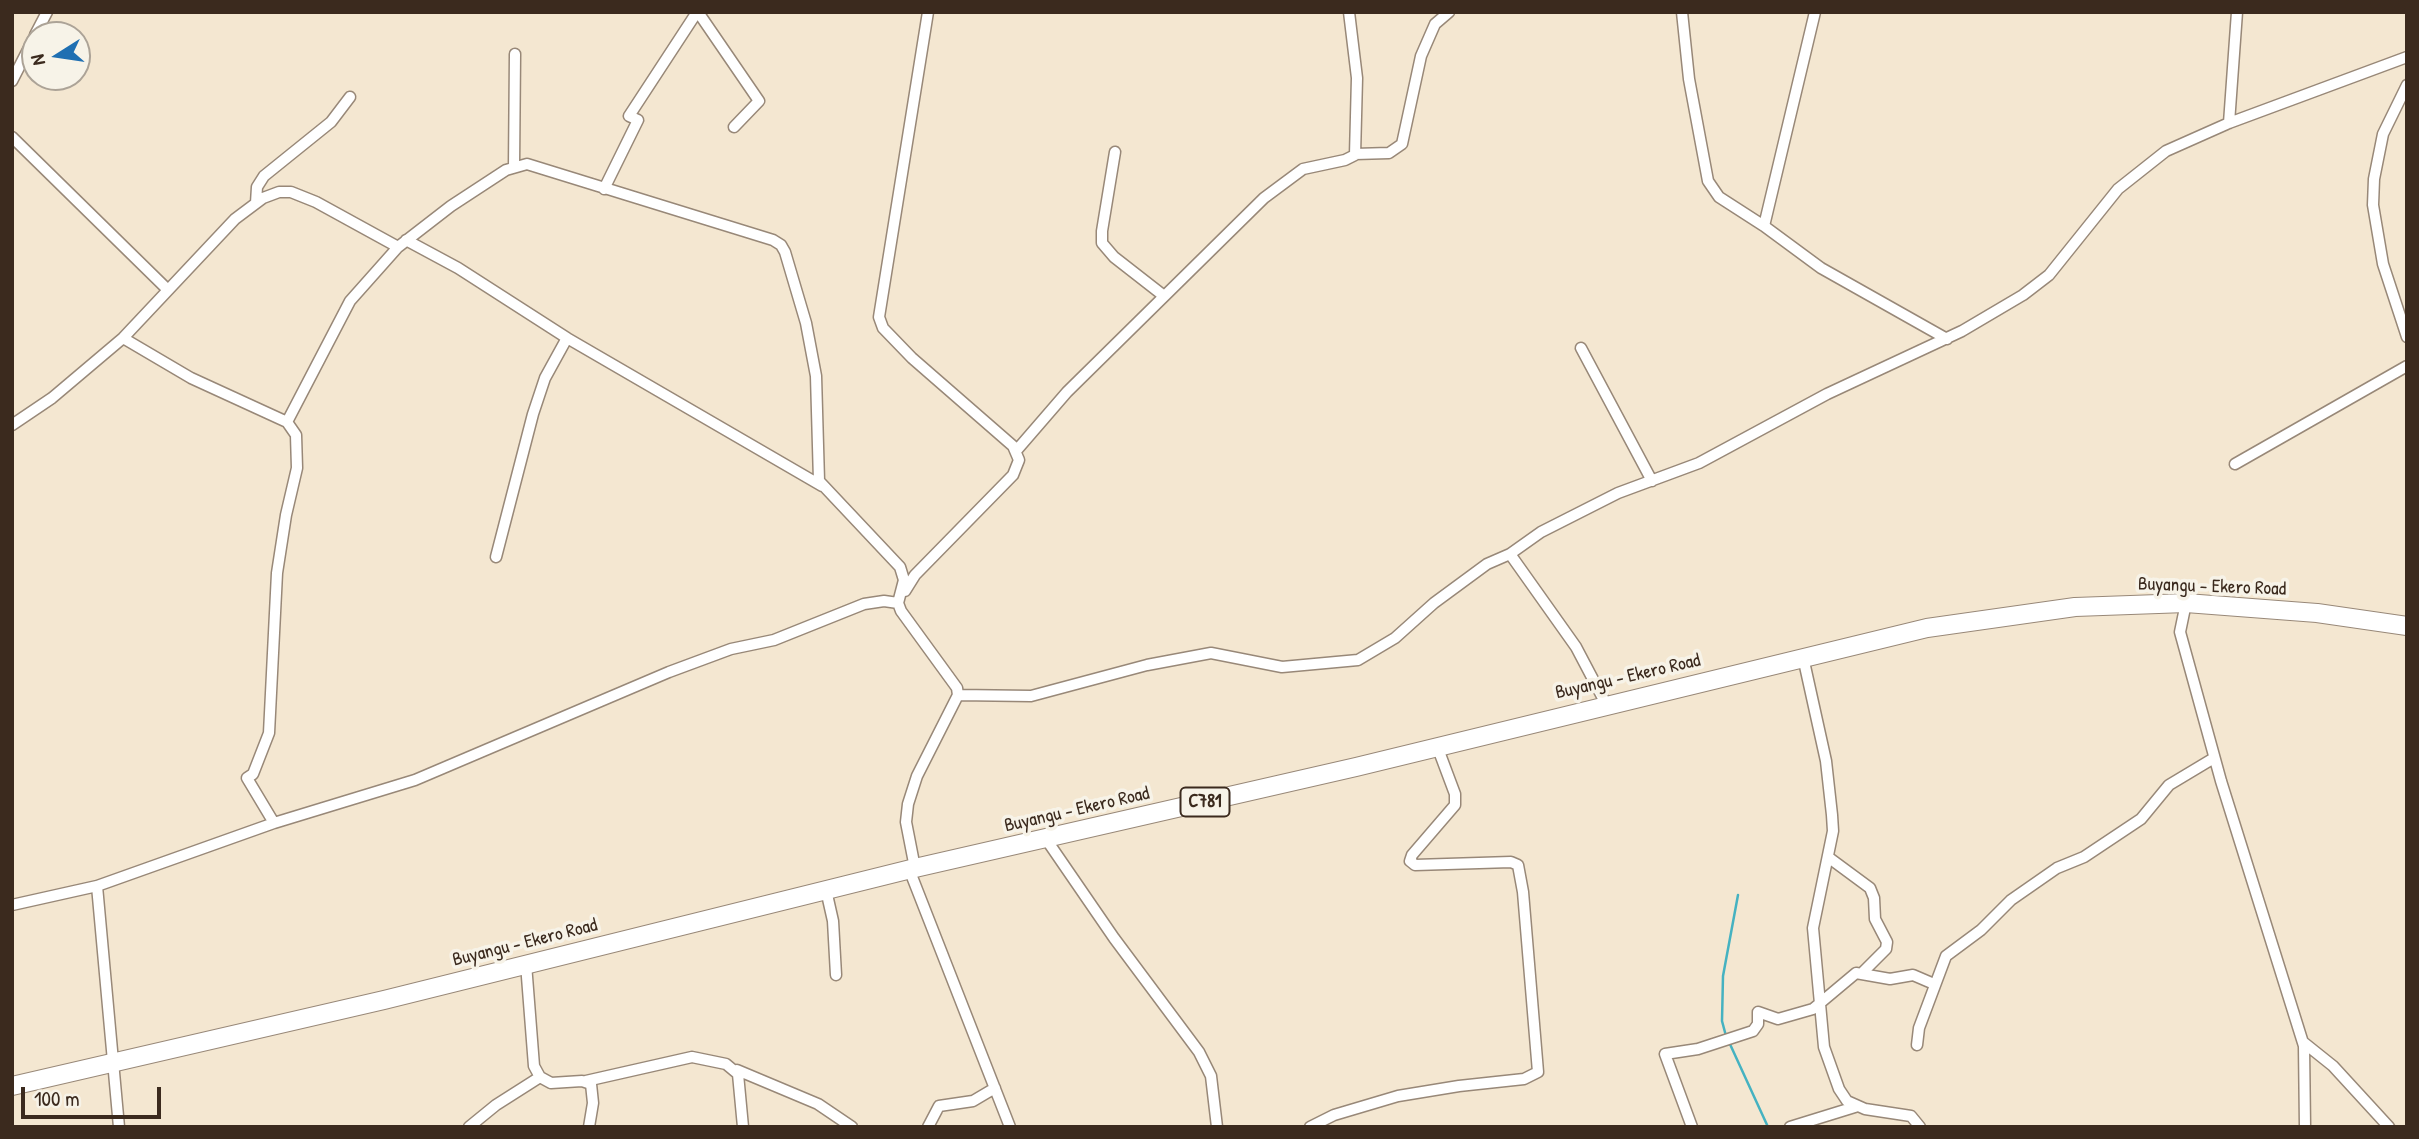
<!DOCTYPE html>
<html>
<head>
<meta charset="utf-8">
<style>
	body { margin:0 }
	#map { position:relative; width:2419px; height:1139px; overflow:hidden; background:#f4e7d1; font-family:"Patrick Hand",sans-serif }
	canvas { display:block }
	.frame { position:absolute; inset:0; border:14px solid #3b2a1e; pointer-events:none }
	.north { position:absolute; left:21px; top:21px; width:70px; height:70px; box-sizing:border-box; background:#f7f3e8; border:2px solid #aca397; border-radius:50%; rotate:258deg; font-size:19px; font-weight:700; line-height:28px; text-align:center; color:#3b2a1e }
	.north::after { content:''; display:block; margin:auto; width:24px; height:32px; background:#1f6fb2; clip-path:polygon(50% 0,100% 100%,50% 72%,0 100%) }
	.scale { position:absolute; left:21px; top:1087px; width:140px; height:32px; box-sizing:border-box; border:4px solid #3b2a1e; border-top:0; padding-left:9px; font-size:21px; line-height:24px; white-space:nowrap; color:#3b2a1e; -webkit-text-stroke:5px #f7f3e8; paint-order:stroke }
</style>
</head>
<body>
<div id="map">
<canvas width="2419" height="1139"></canvas>
<div class="frame"></div>
<div class="north">N</div>
<div class="scale">100 m</div>
</div>
<script>
const g = document.querySelector('canvas').getContext('2d');
g.lineJoin = 'round';
const toPath = rows => new Path2D(rows.map(r => 'M' + r).join(''));
function strokePath(path, color, width, dash) { g.strokeStyle = color; g.lineWidth = width; g.lineCap = dash ? 'butt' : 'round'; g.setLineDash(dash || []); g.stroke(path); }
function drawText(font, color, halo, rows, align = 'center') {
  g.font = font + ' "Patrick Hand",sans-serif'; g.lineWidth = 7; g.setLineDash([]); g.textBaseline = 'middle'; g.strokeStyle = halo; g.fillStyle = color; for (const [text, x, y, turn = 0] of rows) {
    g.save(); g.translate(x, y); g.rotate((+turn || 0) * Math.PI / 180); g.textAlign = isNaN(turn) ? turn : align; if (halo) g.strokeText(text, 0, 0); g.fillText(text, 0, 0); g.restore();
  }
}
const stream = toPath([
	[1726,1036,1722,1021,1723,976,1738,895],
	[1729,1042,1768,1127]
]);
const street = toPath([
	[698,12,759,101,734,127],
	[1682,12,1689,79,1708,181,1719,197,1764,226],
	[1815,12,1764,226,1821,268,1947,339],
	[35,35,47,12],
	[12,81,35,36],
	[2407,85,2383,134,2374,179,2373,205,2383,264,2407,337],
	[2229,123,2237,12],
	[12,137,168,290],
	[1115,152,1102,231,1102,243,1114,257,1164,296],
	[1355,154,1389,153,1402,144,1421,56,1435,24,1449,12],
	[514,167,515,54],
	[604,189,638,120,629,116,697,12],
	[256,203,257,187,264,176,331,122,350,97],
	[406,240,458,268,567,338,545,378,533,414,496,557],
	[123,338,191,378,287,422],
	[567,338,822,486],
	[1581,348,1652,481],
	[12,425,52,398,123,338,235,219,263,198,279,192,291,192,316,202,398,247,451,206,506,170,527,164,773,240,781,245,785,252,806,323,816,376,819,481,900,567,904,580,898,603,901,611,957,688,958,695,917,776,908,804,906,822,915,868],
	[1016,451,1067,392,1264,198,1303,169,1345,160,1355,155,1357,78,1349,12],
	[2235,464,2407,366],
	[1510,554,1576,647,1606,704],
	[905,591,915,575,1013,475,1019,460,1013,446,912,358,883,328,879,317,928,12],
	[2186,603,2180,632,2221,781,2304,1046,2305,1127],
	[1803,657,1826,761,1832,815,1833,831,1813,928,1824,1047,1839,1089,1847,1101,1865,1109,1911,1116,1920,1127],
	[958,695,1031,696,1147,665,1211,653,1282,667,1358,660,1395,638,1434,603,1487,564,1510,554,1541,532,1618,493,1699,463,1827,394,1962,331,2023,295,2049,275,2118,189,2166,151,2229,123,2407,57],
	[274,823,247,778,253,774,269,733,277,573,286,515,297,468,296,435,287,422,350,301,398,247],
	[1046,839,1114,938,1199,1052,1211,1076,1217,1127],
	[1828,857,1870,888,1874,898,1875,919,1887,942,1886,949,1863,972],
	[909,869,1010,1127],
	[97,886,274,823,415,780,669,672,731,649,774,640,864,604,884,601,898,603],
	[826,890,833,921,836,975],
	[12,905,97,886,119,1127],
	[526,964,534,1066,540,1077,551,1083,582,1081,591,1084,593,1103,589,1127],
	[2303,1042,2333,1066,2389,1127],
	[1917,1045,1919,1028,1946,956,1981,930,2011,900,2057,868,2084,857,2141,819,2169,785,2214,758],
	[737,1070,818,1104,852,1127],
	[586,1081,692,1057,726,1064,738,1074,743,1127],
	[469,1127,496,1105,540,1077],
	[928,1127,939,1106,973,1101,995,1088],
	[1310,1127,1334,1115,1398,1096,1459,1086,1524,1079,1538,1072,1523,892,1518,865,1511,862,1415,865,1410,861,1412,855,1455,805,1455,794,1437,746],
	[1692,1127,1665,1054,1698,1049,1753,1031,1758,1024,1758,1012,1778,1019,1813,1009,1856,973,1890,979,1913,975,1934,984],
	[1790,1127,1858,1106]
]);
const primary = toPath([
	[12,1086,384,1000,915,868,1356,767,1927,628,2075,607,2186,603,2317,613,2407,626]
]);
const shields = [
	[1205,802,49]
];
const shieldNames = [
	["C781",1205,802]
];
const streetNames = [
	["Buyangu - Ekero Road",2212,587,2],
	["Buyangu - Ekero Road",1628,677,-13],
	["Buyangu - Ekero Road",1077,810,-13],
	["Buyangu - Ekero Road",525,943,-14]
];
strokePath(stream, '#45b2c1', 2.5);
strokePath(street, '#988878', 13);
strokePath(primary, '#988878', 20);
strokePath(street, '#fff', 10);
strokePath(primary, '#fff', 18);
for (const [x, y, w] of shields) { const box = new Path2D(); box.roundRect(x - w / 2, y - 14.5, w, 29, 5); g.fillStyle = '#f7f3e8'; g.fill(box); strokePath(box, '#3b2a1e', 2); }
drawText('bold 18px', '#3b2a1e', null, shieldNames);
drawText('19px', '#3b2a1e', '#f7f3e8', streetNames);
</script>
</body>
</html>
